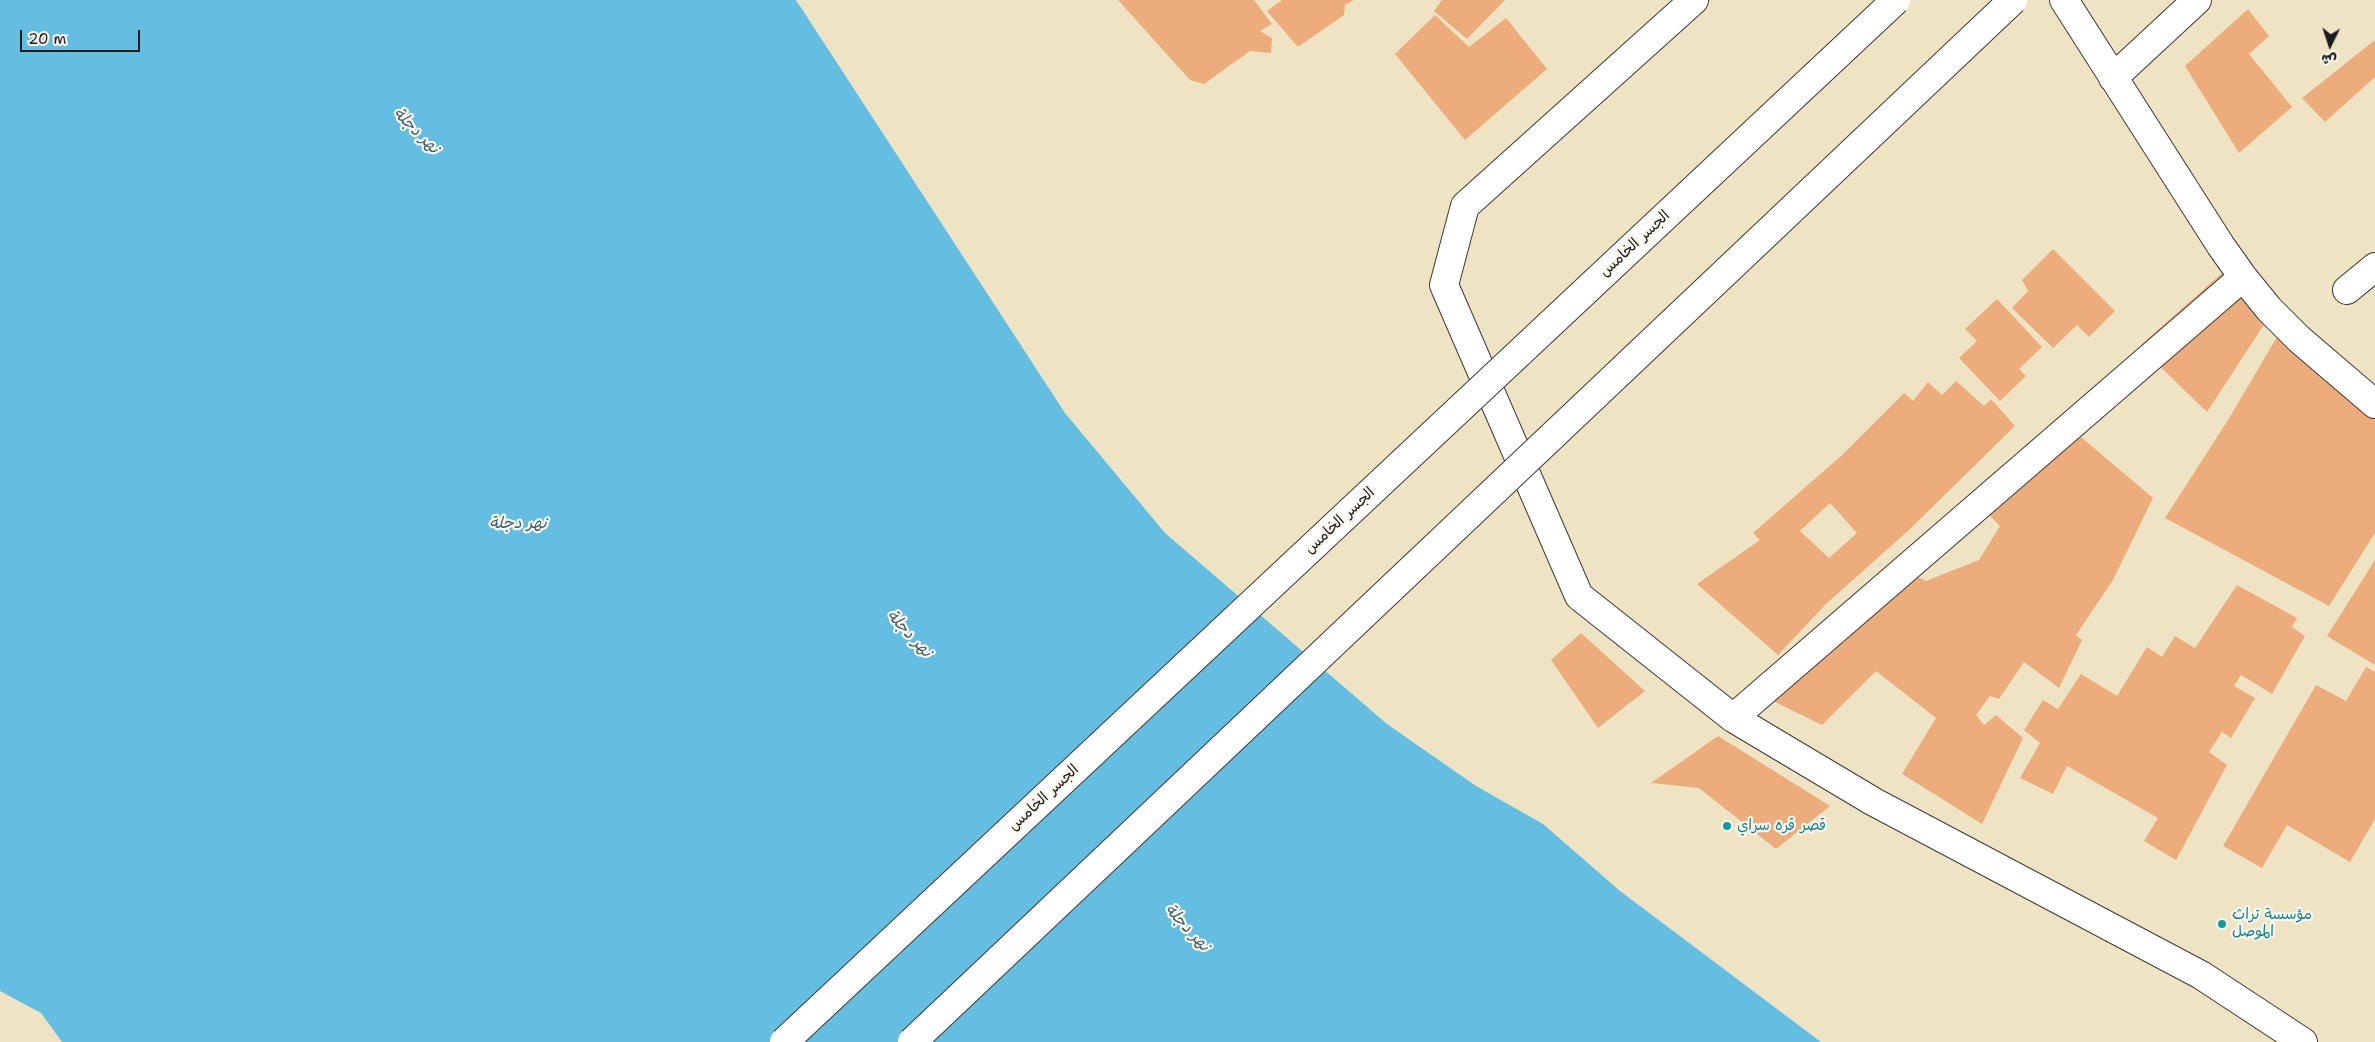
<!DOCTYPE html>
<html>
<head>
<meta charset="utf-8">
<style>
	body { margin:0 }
	#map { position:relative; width:2375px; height:1042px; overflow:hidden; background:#eee4c4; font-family:"Shantell Sans","Playpen Sans Arabic",sans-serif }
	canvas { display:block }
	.north { position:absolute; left:2305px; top:20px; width:50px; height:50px; -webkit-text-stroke:4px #fbf7ec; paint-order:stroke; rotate:184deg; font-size:14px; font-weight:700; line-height:20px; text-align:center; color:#1c1c1c }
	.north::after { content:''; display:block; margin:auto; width:18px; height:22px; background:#1c1c1c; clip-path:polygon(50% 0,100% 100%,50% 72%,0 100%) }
	.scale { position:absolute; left:20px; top:30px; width:120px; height:22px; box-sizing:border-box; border:2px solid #1c1c1c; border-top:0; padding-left:6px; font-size:15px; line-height:18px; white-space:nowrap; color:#1c1c1c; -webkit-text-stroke:4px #fbf7ec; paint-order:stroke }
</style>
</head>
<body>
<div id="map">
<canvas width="2375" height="1042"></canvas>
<div class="north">ش</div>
<div class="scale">20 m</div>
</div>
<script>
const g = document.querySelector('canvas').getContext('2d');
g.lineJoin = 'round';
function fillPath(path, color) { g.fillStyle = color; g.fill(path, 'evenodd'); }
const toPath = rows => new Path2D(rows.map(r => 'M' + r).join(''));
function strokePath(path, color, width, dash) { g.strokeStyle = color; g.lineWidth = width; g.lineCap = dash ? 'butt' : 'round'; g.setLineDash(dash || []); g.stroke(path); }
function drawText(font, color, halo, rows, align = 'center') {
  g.font = font + ' "Shantell Sans","Playpen Sans Arabic",sans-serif'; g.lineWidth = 4.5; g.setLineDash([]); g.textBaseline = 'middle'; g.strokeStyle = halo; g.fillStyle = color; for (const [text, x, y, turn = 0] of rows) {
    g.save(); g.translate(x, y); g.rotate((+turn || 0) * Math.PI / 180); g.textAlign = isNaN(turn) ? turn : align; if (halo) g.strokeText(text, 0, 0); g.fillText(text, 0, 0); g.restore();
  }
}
const water = toPath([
	[0,0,796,0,1065,413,1165,533,1387,724,1476,786,1543,824,1620,891,1821,1042,62,1042,41,1013,0,991]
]);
const building = toPath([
	[1118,0,1254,0,1272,24,1260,31,1272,38,1271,53,1250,51,1204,84,1190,80],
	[1282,0,1354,0,1345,5,1344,15,1298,47,1267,11],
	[1442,0,1505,0,1467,39,1434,11],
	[2248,9,2269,36,2249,54,2292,107,2239,153,2185,66],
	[1435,15,1469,47,1506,18,1547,69,1465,140,1395,54],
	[2375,40,2375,77,2325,122,2302,98],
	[2053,249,2115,311,2089,337,2077,325,2053,348,2012,308,2028,291,2022,280],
	[2222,273,2267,320,2207,412,2149,356,2141,345],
	[1997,299,2042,347,2019,369,2026,376,2000,401,1959,358,1977,341,1965,329],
	[2277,337,2375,414,2375,533,2329,606,2165,518,2228,420],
	[1956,381,1984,406,1991,399,2015,426,1909,530,1826,604,1778,655,1697,584,1760,540,1753,533,1841,456,1904,393,1913,401,1928,382,1942,395],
	[1830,503,1857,533,1829,558,1800,531],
	[2062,421,2153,498,2113,580,2076,635,2082,640,2059,688,2024,662,1999,699,1990,696,1976,715,1984,725,1996,715,2023,738,1982,824,1902,774,1936,718,1876,671,1822,725,1771,700,1908,572,1926,581,1979,560,2000,526,1977,503],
	[2375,560,2375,665,2327,636],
	[2237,585,2297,618,2292,627,2305,636,2272,694,2241,675,2234,686,2255,698,2231,738,2222,732,2209,752,2227,765,2176,860,2144,841,2158,818,2067,766,2053,794,2020,778,2040,743,2024,730,2043,700,2058,709,2081,674,2117,696,2147,647,2162,657,2175,636,2195,648],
	[1581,633,1645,691,1598,728,1551,660],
	[2366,667,2375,672,2375,819,2350,862,2287,825,2262,868,2223,846,2316,685,2346,701],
	[1718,736,1830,806,1776,849,1699,788,1651,783]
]);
const minor = toPath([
	[1694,0,1465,206,1444,285,1579,596,1733,718,1874,802,2201,975,2303,1042],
	[2064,0,2221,246,2243,277,2269,309,2299,339,2375,404],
	[2113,78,2197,0],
	[2347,290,2375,267],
	[1733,718,2243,277]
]);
const majorBridge = toPath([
	[784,1042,1896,0],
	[912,1042,2013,0]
]);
const markers = [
	[1727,826,5,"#0f9aa8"],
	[2222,924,5,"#0f9aa8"]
];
const streetNames = [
	["الجسر الخامس",1635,244,-43],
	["الجسر الخامس",1340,521,-43],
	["الجسر الخامس",1044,798,-43]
];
const cultureNames = [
	["قصر قره سراي",1737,826],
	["مؤسسة تراث",2232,915],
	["الموصل",2232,932]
];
const waterNames = [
	["نهر دجلة",416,131,45],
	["نهر دجلة",518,524],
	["نهر دجلة",909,634,47],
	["نهر دجلة",1187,928,47]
];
fillPath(water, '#64bee1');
fillPath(building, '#ecac7c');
strokePath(minor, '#3c3a35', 30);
strokePath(minor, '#fff', 28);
strokePath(majorBridge, '#3c3a35', 30, []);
strokePath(majorBridge, '#fff', 28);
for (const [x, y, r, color] of markers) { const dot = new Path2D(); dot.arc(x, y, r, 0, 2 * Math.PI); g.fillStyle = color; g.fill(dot); strokePath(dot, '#fbf7ec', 2); }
drawText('15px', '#1c1c1c', '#fbf7ec', streetNames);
drawText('15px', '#0d838f', '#fbf7ec', cultureNames, 'left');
drawText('italic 16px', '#395d6b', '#fbf7ec', waterNames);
</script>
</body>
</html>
